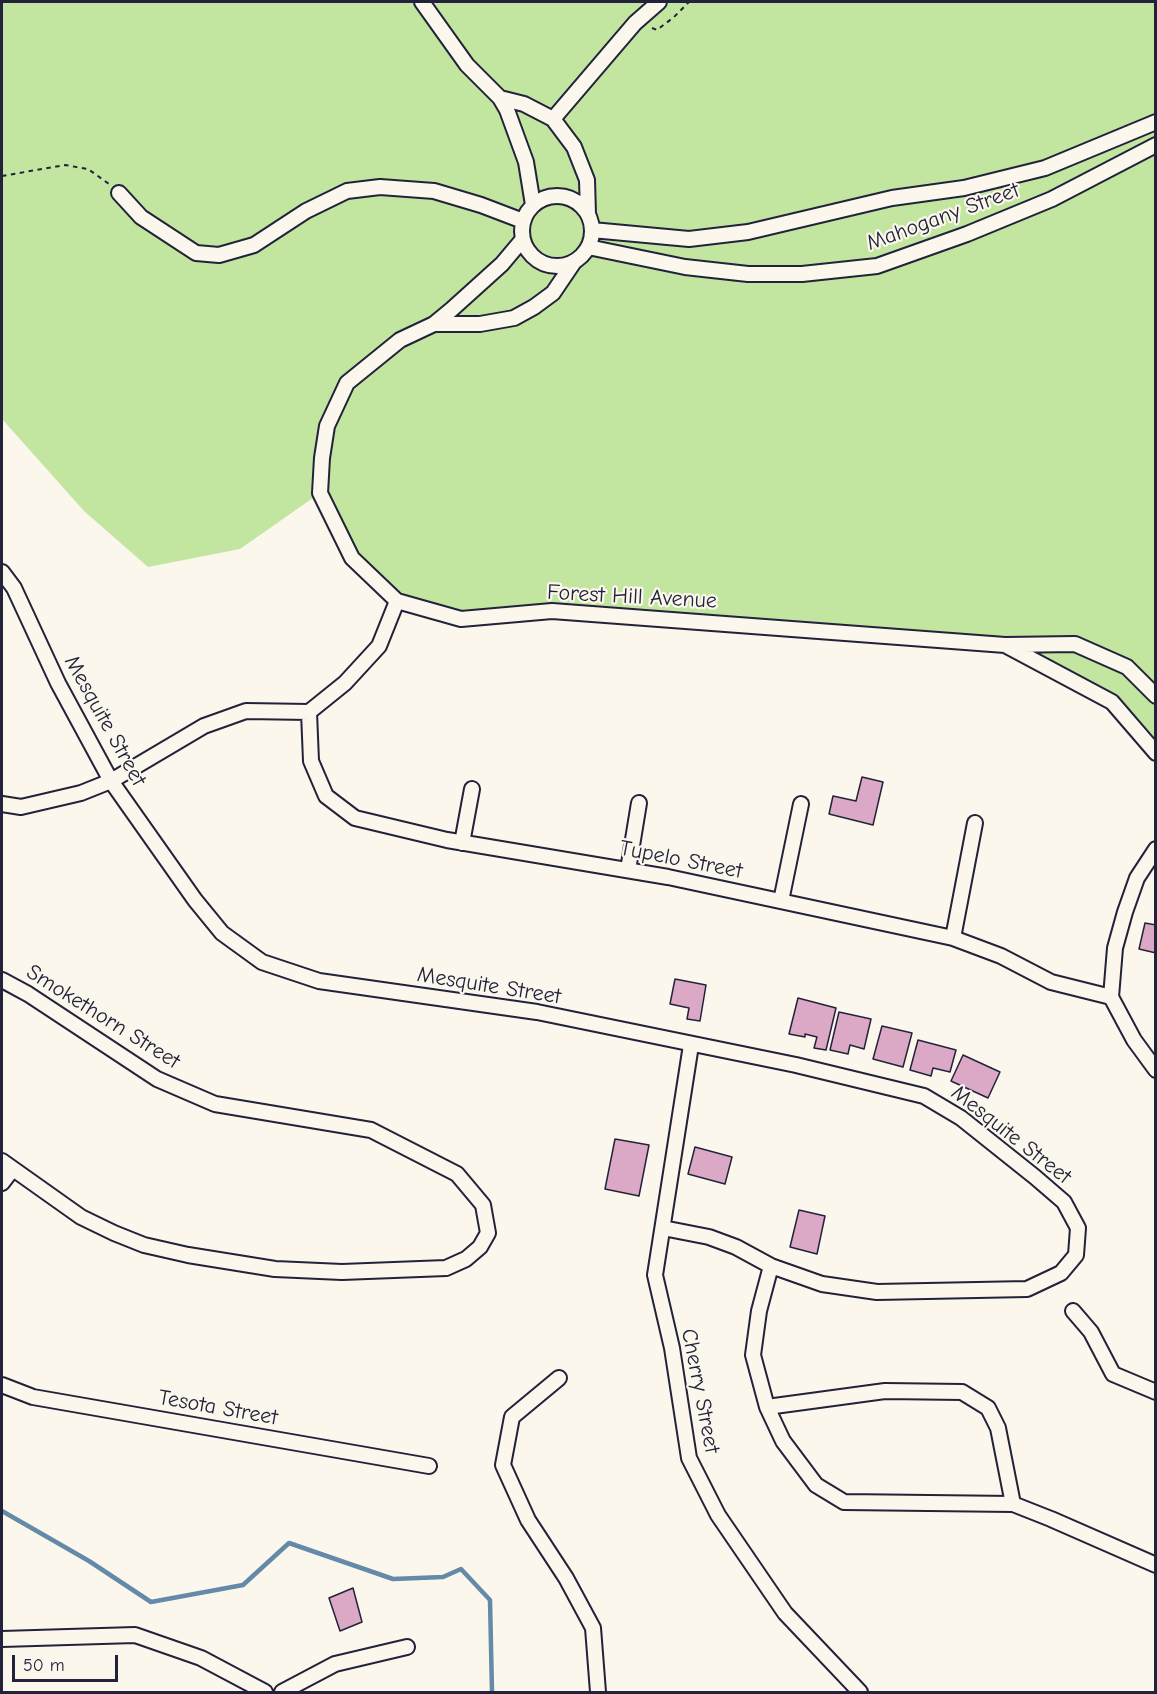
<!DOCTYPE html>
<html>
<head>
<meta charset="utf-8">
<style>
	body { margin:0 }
	#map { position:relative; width:1157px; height:1694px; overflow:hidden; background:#fbf7ec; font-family:"Comic Neue",sans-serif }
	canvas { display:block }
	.frame { position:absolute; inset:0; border:3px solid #22223b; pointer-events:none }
	.scale { position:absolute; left:12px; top:1655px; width:106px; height:27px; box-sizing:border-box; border:3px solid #22223b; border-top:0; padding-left:8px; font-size:18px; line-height:21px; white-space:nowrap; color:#22223b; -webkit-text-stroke:4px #fbf7ec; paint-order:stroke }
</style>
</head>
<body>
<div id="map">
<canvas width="1157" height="1694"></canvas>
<div class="frame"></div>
<div class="scale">50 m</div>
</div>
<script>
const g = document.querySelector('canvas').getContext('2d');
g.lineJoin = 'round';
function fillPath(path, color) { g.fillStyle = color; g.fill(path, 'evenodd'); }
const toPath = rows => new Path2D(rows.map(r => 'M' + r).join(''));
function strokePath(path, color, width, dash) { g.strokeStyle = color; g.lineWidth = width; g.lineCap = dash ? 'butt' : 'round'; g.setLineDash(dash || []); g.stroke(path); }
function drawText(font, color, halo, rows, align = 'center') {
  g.font = font + ' "Comic Neue",sans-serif'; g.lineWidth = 4.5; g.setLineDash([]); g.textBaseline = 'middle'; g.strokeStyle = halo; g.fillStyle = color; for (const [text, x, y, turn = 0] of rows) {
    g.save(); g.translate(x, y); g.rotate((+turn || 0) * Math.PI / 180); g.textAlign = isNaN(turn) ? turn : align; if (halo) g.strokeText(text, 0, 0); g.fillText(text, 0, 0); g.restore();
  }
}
const green = toPath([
	[2,2,1155,2,1155,753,1112,702,1005,645,552,611,461,619,397,601,352,558,320,493,240,549,148,567,84,511,2,419]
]);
const stream = toPath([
	[2,1511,89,1561,151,1602,243,1585,289,1543,393,1579,443,1577,461,1569,490,1600,492,1692]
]);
const building = toPath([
	[862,777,883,782,873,825,829,814,833,796,856,801,862,777],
	[1145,923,1156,925,1156,953,1139,949,1145,923],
	[675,979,706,985,700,1021,687,1019,689,1008,670,1004,675,979],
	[798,998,836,1008,826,1050,814,1048,817,1037,805,1034,805,1037,789,1034,798,998],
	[839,1012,871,1019,864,1049,850,1045,848,1054,830,1050,839,1012],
	[882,1026,912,1033,903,1067,873,1059,882,1026],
	[918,1040,956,1050,950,1072,933,1068,931,1076,910,1070,918,1040],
	[963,1055,1000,1072,988,1098,951,1081,963,1055],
	[615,1139,649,1145,639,1196,605,1189,615,1139],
	[695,1147,732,1157,725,1184,688,1174,695,1147],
	[799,1210,825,1216,817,1254,790,1247,799,1210],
	[353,1588,362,1622,340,1631,329,1598,353,1588]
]);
const path = toPath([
	[652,28,657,30,674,17,689,2],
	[2,176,65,165,88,169,109,184]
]);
const street = toPath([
	[422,2,467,65,500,98,507,110,526,162,533,205],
	[500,98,524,104,553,119,574,147,587,180,588,214],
	[553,119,635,23,659,2],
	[119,193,141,217,196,253,219,255,254,245,306,211,347,191,380,187,434,191,481,205,523,221],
	'522 231a35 35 0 1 1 70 0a35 35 0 1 1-70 0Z',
	[592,230,689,239,748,232,892,198,964,188,1045,168,1156,122],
	[523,239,502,264,451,310,434,324,400,340,347,383,327,426,322,458,320,493,352,558,397,601,461,619,552,611,1005,645,1075,644,1127,667,1156,696],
	[588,247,685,267,748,274,802,274,877,266,967,234,1052,199,1156,145],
	[434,324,480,324,514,318,534,307,553,293,574,262],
	[2,572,14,588,58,683,111,781,195,900,222,933,262,962,319,981,537,1012,796,1065,924,1096,961,1118,1035,1177,1064,1202,1078,1228,1076,1255,1061,1273,1027,1289,877,1292,822,1284,771,1266,736,1247,709,1237,663,1228],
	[1007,646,1112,702,1156,753],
	[309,712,311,761,326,796,355,818,447,840,668,877,953,938,1001,956,1051,982,1111,997],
	[2,804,21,807,81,793,111,781,204,726,246,711,309,712,345,683,379,646,397,601],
	[462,843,472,789],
	[1156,849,1137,878,1125,912,1115,948,1111,997,1134,1040,1156,1070],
	[628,870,639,803],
	[781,901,801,804],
	[953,938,975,823],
	[2,980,28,994,157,1079,215,1104,371,1130,457,1174,483,1205,488,1233,480,1247,466,1259,446,1268,342,1272,275,1269,188,1255,144,1245,114,1233,81,1217,2,1161],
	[691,1045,655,1275,672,1348,689,1458,718,1515,785,1613,860,1692],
	[2,1183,12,1170],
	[771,1266,759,1311,753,1355,767,1407,783,1441,816,1485,844,1502,1013,1504,1051,1519,1156,1565],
	[1073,1311,1091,1332,1113,1374,1156,1392],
	[559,1378,512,1417,503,1465,528,1520,566,1578,593,1628,598,1692],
	[2,1385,33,1397,429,1466],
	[767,1407,885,1391,962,1392,988,1408,998,1428,1013,1504],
	[2,1639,135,1635,201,1658,265,1692],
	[282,1692,335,1664,407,1647]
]);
const streetNames = [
	["Mahogany Street",943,217,-20],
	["Forest Hill Avenue",632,597,3],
	["Mesquite Street",105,721,61],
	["Tupelo Street",681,860,11],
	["Mesquite Street",489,986,9],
	["Smokethorn Street",103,1017,32],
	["Mesquite Street",1011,1135,38],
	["Cherry Street",700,1391,79],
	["Tesota Street",218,1408,10]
];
fillPath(green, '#c2e6a0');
strokePath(stream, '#6589a8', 4.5);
fillPath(building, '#dba9c6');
strokePath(building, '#22223b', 1.5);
strokePath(street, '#22223b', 18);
strokePath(path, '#22223b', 2, [4.5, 4.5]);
strokePath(street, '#fbf7ec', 14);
drawText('22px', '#22223b', '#fbf7ec', streetNames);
</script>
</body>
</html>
